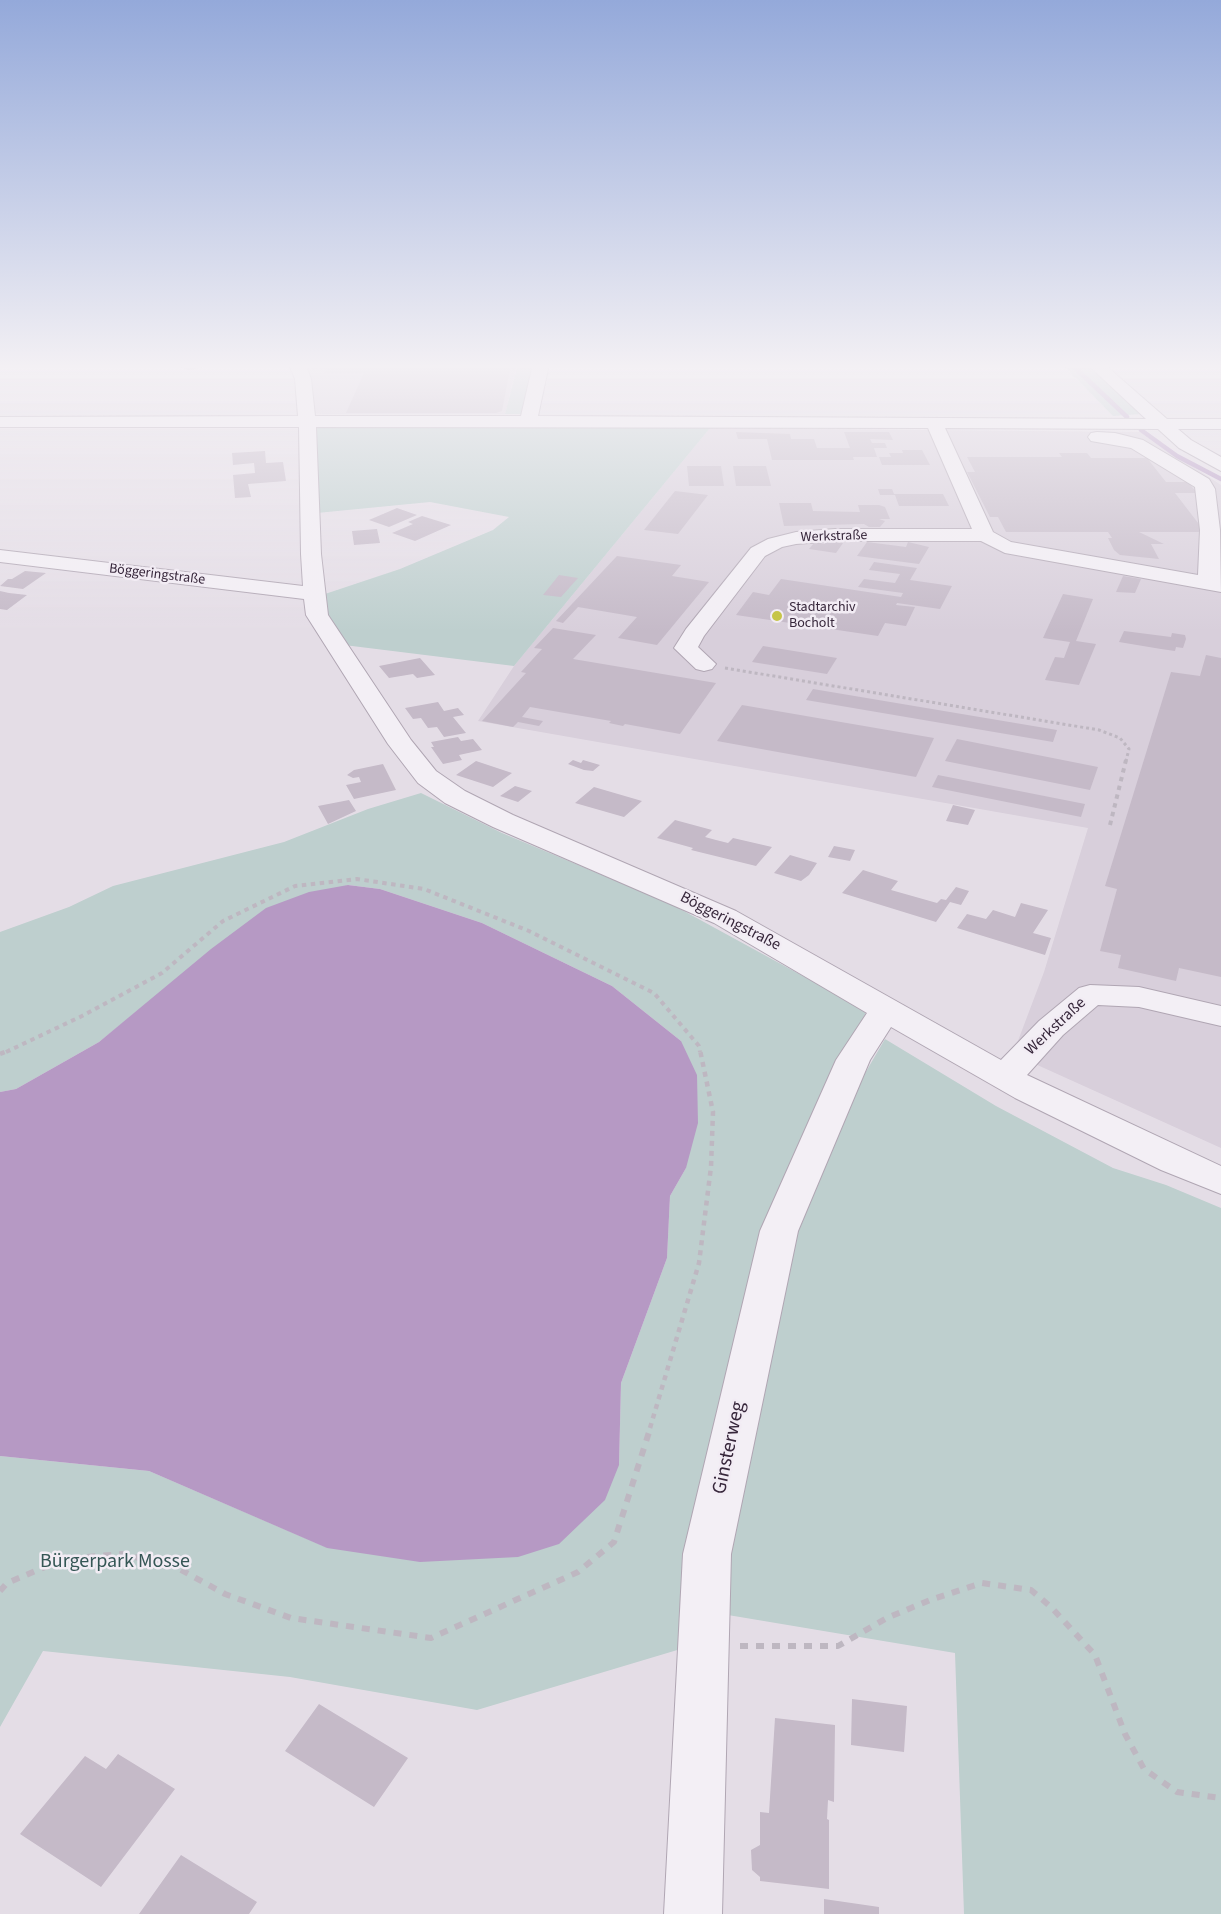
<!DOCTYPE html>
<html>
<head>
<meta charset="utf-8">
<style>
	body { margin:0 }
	canvas { display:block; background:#e4dde6 }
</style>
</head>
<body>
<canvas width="1221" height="1914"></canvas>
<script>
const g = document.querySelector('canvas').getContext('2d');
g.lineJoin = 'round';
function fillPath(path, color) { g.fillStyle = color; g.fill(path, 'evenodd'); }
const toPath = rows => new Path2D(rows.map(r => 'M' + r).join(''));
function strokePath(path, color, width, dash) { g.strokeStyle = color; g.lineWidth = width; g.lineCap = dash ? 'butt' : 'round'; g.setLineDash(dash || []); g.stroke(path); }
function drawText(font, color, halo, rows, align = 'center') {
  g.font = font + ' "Source Sans 3",sans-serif'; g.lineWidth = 5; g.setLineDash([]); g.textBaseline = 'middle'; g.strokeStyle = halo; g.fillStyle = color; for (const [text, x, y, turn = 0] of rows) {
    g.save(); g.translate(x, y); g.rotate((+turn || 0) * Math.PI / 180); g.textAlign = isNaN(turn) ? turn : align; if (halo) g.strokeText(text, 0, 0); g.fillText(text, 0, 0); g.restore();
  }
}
const built = toPath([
	[304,364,517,364,505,414,322,414,314,413,308,369],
	[710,428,1140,432,1221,485,1221,1148,1013,1054,1044,972,1088,828,478,721,514,666]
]);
const green = toPath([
	[518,364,533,364,521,414,505,414],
	[1062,364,1089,364,1141,414,1113,416],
	[317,427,710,428,514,666,344,645,322,606,325,594,400,569,493,530,509,517,430,502,317,513],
	[421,793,502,833,671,904,867,1011,843,1055,684,1648,477,1710,290,1677,43,1651,0,1727,0,1456,149,1471,328,1548,619,1465,621,1383,667,1258,670,1196,686,1168,681,1041,612,986,482,923,380,889,348,885,170,985,99,1042,16,1089,0,1092,0,932,69,907,113,886,284,842,368,809],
	[885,1039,996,1106,1113,1168,1166,1185,1221,1208,1221,1914,964,1914,955,1653,722,1614,734,1508,782,1267,850,1099]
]);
const water = toPath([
	[348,885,380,889,482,923,612,986,681,1041,697,1075,698,1123,686,1168,670,1196,667,1258,621,1383,619,1465,605,1500,559,1544,518,1557,420,1562,327,1548,149,1471,0,1456,0,1092,16,1089,99,1042,211,949,266,908,309,892]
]);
const stream = toPath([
	[1071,364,1127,417],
	[1141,430,1177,456,1221,479]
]);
const building = toPath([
	[182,364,215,364,215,365,189,370,174,365],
	[329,364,511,364,502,411,496,413,346,413,364,373,324,373],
	[736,432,790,434,791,439,814,439,817,448,850,448,844,432,889,432,893,440,870,439,872,443,885,443,887,448,874,448,877,457,853,457,854,460,772,460,767,439,738,439],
	[902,450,922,450,930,465,882,465,879,457,891,457,889,453,903,453],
	[265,451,266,463,283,462,286,481,248,484,251,497,235,498,233,475,255,473,254,463,233,465,232,453],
	[1059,453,1087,453,1091,458,1147,458,1166,482,1188,482,1197,493,1175,493,1205,532,1139,532,1164,544,1151,544,1159,559,1120,555,1114,550,1108,538,1112,538,1108,532,1006,532,998,517,990,517,967,472,975,472,967,457,1062,457],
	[687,466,721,466,724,486,689,486],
	[733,466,766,466,771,486,736,486],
	[878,489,892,489,894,494,943,494,949,506,899,506,895,495,880,495],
	[675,491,708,495,678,534,644,530],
	[779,503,811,503,813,511,860,512,858,505,879,505,885,507,890,519,879,519,885,521,880,527,869,527,864,524,784,526],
	[397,508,417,515,389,527,369,520],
	[422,516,451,525,415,541,392,533,413,524,408,522],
	[377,529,380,543,354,545,352,531],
	[826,541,843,543,836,553,809,549,815,542,825,544],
	[867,542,906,547,908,542,929,547,919,564,857,556],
	[617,556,681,565,672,576,709,582,657,645,618,638,637,617,578,607,563,623,556,621],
	[874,562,917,568,910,580,952,586,940,609,897,603,896,605,915,607,906,626,885,623,878,636,736,615,753,592,769,595,781,579,901,597,903,593,858,587,864,579,895,583,900,574,869,570],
	[25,571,46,573,23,589,0,586,8,579,12,579],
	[559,575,578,578,561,597,543,595],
	[1123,576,1141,579,1135,593,1116,592],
	[0,591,9,593,27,595,7,610,0,609],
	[1063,594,1093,599,1076,641,1096,644,1079,685,1045,680,1055,657,1064,658,1070,642,1043,638],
	[553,628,596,635,573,659,716,683,680,734,625,724,623,726,609,723,611,721,530,707,522,717,543,721,539,726,518,722,513,727,482,721,526,673,521,672,542,649,534,648],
	[1124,631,1171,637,1172,633,1185,635,1186,639,1183,648,1176,647,1175,651,1161,649,1119,642],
	[763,646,837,658,827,674,752,662],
	[1206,655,1221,658,1221,977,1179,968,1176,981,1118,968,1121,955,1100,951,1117,889,1105,886,1171,672,1200,676],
	[420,658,435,675,417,678,413,674,389,678,379,666],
	[813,689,1057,730,1053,742,806,700],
	[438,702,444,711,458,708,464,715,453,717,466,733,444,737,437,727,428,728,421,718,413,719,405,708],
	[742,705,934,738,916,777,717,741],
	[458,737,461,741,473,739,482,750,459,755,462,760,443,764,431,747,434,747,431,742],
	[957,739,1098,767,1090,790,945,761],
	[573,760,581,763,583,760,600,765,593,771,584,770,568,764],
	[476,761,512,773,493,787,456,775],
	[383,764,396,790,354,799,346,785,361,782,359,777,353,778,347,775,354,770],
	[938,775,1085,804,1081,817,932,787],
	[515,786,532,791,518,802,500,796],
	[594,787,642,801,624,817,575,803],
	[349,800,356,811,328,824,318,806],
	[953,805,975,810,968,825,946,821],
	[675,820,712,830,705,837,716,840,728,843,733,838,772,847,756,866,691,850,693,848,657,838],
	[834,846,855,850,850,861,828,857],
	[790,855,817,863,809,875,801,881,774,873],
	[863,870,898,881,891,890,937,903,941,899,946,900,956,887,969,891,961,905,950,902,936,922,842,893],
	[1021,903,1048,910,1033,933,1051,938,1045,955,957,928,967,914,986,919,993,910,1015,917],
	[852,1699,907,1706,904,1752,851,1745],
	[319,1704,408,1758,374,1807,285,1751],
	[775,1718,835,1725,834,1802,828,1800,827,1819,829,1820,829,1889,760,1881,760,1877,752,1870,751,1850,760,1845,760,1812,769,1813],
	[118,1754,175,1789,101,1887,20,1834,85,1756,106,1769],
	[181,1855,257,1902,249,1914,139,1914],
	[824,1899,879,1907,879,1914,824,1914]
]);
const pathFar3 = toPath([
	[725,668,1099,730,1120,738,1129,749,1126,761]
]);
const pathFar2 = toPath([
	[1110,825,1126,760],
	[6,1052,82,1016,162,973,223,921,295,886,357,879,424,889,529,931,654,993,699,1046,700,1052]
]);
const pathFar1 = toPath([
	[0,1054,10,1050],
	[650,1428,699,1263,711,1167,713,1112,700,1050]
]);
const path = toPath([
	[0,1591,7,1583,64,1559,122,1554,174,1566,225,1594,291,1618,431,1638,578,1572,614,1542,651,1426],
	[740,1646,838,1646,887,1618,930,1600,982,1583,1031,1590,1052,1608,1095,1655,1125,1734,1144,1769,1177,1792,1221,1798]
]);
const minor = toPath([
	[289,364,305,364,311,379,315,416,521,416,533,364,549,364,538,416,1146,419,1087,364,1104,364,1167,419,1221,419,1221,429,1178,429,1191,440,1221,457,1221,471,1179,448,1158,429,945,428,993,532,1011,542,1198,575,1200,530,1195,487,1131,448,1091,441,1088,437,1091,433,1097,432,1115,433,1143,440,1209,479,1215,489,1220,530,1221,592,1005,553,981,541,835,541,796,544,782,547,765,556,704,636,698,647,716,664,712,669,704,671,696,669,674,648,686,629,751,548,768,539,796,532,835,529,972,529,928,428,316,427,321,554,328,615,411,740,436,771,465,791,513,815,736,911,1001,1060,1039,1021,1079,988,1090,985,1139,987,1221,1006,1221,1026,1139,1007,1098,1005,1063,1035,1027,1075,1221,1166,1221,1194,1161,1170,1015,1098,891,1027,870,1060,798,1231,731,1554,722,1914,664,1914,683,1554,760,1231,836,1060,867,1013,714,923,493,827,445,803,418,783,388,744,306,615,304,599,0,562,0,550,303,586,301,554,299,427,0,427,0,417,298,416,295,379,289,364]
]);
const markers = [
	[777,616,6,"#c6c547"]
];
const farStreetnames = [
	["Werkstraße",834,537,-2],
	["Böggeringstraße",157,575,7]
];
const farPoinames = [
	["Stadtarchiv",789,608],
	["Bocholt",789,624]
];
const streetNames = [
	["Böggeringstraße",730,922,27],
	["Werkstraße",1056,1027,-43]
];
const nearStreetnames = [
	["Ginsterweg",730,1448,-78]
];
const nearParknames = [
	["Bürgerpark Mosse",115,1563]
];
fillPath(built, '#d8cfdb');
fillPath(green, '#becfce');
fillPath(water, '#b699c4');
strokePath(stream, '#b699c4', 4.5);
fillPath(building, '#c5bac8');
strokePath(minor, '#b0a6b3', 2);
strokePath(pathFar3, '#beb7c1', 3, [3, 3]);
strokePath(pathFar2, '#beb7c1', 4, [4.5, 4.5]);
strokePath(pathFar1, '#beb7c1', 4.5, [5, 5]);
strokePath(path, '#beb7c1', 6, [8, 8]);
fillPath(minor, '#f3eff5');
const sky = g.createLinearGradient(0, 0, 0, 632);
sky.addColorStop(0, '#94a9da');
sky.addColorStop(0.58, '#f3f0f4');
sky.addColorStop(1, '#f3f0f400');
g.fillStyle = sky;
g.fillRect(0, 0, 1221, 632);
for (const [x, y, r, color] of markers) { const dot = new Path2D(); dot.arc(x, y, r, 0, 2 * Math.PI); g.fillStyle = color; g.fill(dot); strokePath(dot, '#f2ecf4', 2); }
drawText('14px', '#37273b', '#f2ecf4', farStreetnames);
drawText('14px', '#37273b', '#f2ecf4', farPoinames, 'left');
drawText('16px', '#37273b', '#f2ecf4', streetNames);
drawText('20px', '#37273b', '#f2ecf4', nearStreetnames);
drawText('20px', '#355655', '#f2ecf4', nearParknames);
</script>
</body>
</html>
